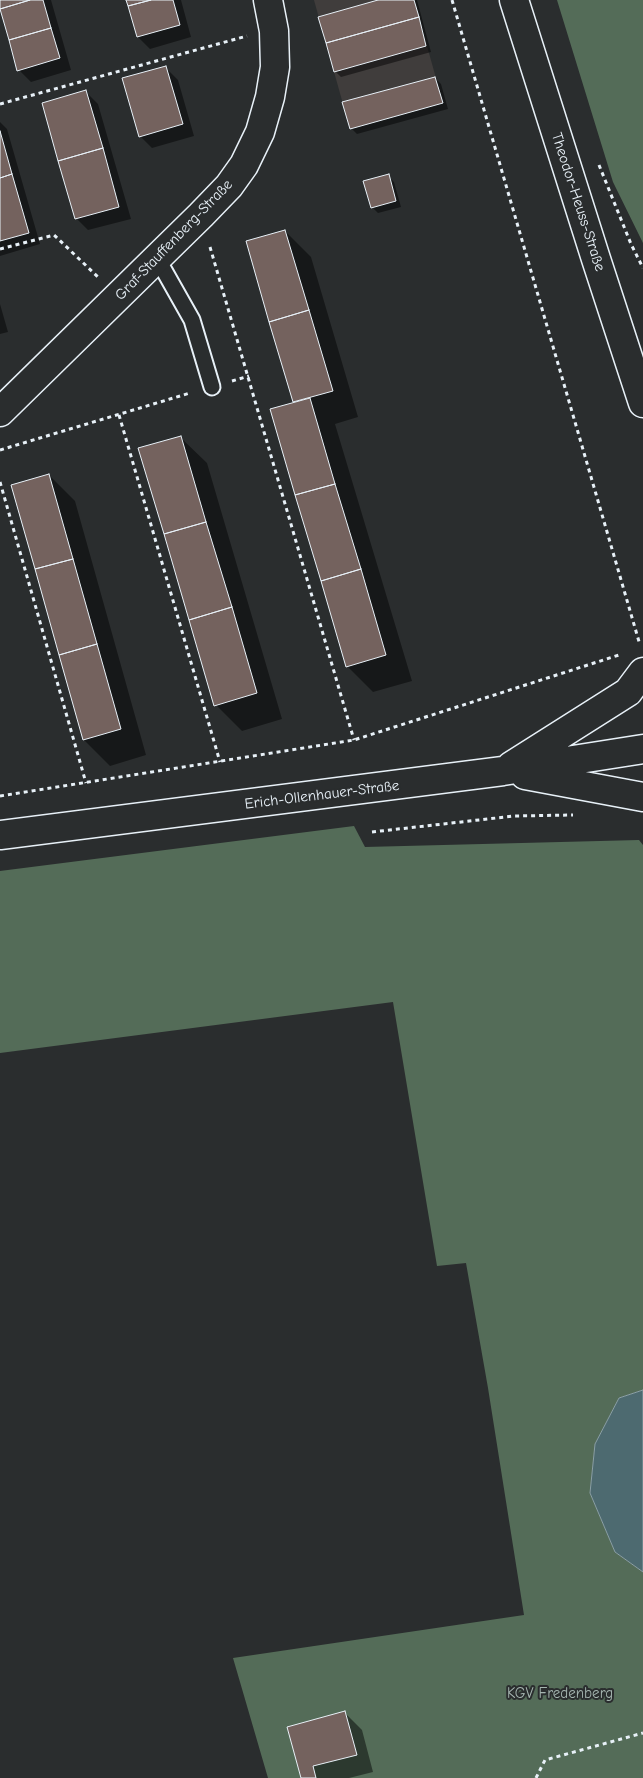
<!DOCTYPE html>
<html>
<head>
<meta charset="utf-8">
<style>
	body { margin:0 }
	canvas { display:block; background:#2a2d2e }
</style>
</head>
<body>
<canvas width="643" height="1778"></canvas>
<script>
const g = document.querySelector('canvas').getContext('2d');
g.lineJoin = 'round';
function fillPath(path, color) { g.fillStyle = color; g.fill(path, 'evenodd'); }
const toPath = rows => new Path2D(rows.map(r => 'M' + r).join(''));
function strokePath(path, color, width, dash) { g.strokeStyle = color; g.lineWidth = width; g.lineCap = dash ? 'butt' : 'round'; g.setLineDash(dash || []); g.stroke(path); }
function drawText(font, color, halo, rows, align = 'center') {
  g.font = font + ' "Comic Neue",sans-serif'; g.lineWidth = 4; g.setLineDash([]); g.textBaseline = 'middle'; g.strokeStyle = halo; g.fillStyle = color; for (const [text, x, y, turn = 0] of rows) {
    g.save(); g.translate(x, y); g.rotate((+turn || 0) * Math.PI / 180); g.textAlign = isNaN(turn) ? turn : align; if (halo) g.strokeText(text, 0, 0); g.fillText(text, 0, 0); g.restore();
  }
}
const built = toPath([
	[314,0,414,0,443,103,350,129]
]);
const green = toPath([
	[557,0,643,0,643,243,613,182],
	[354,826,365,847,639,840,643,845,643,1390,619,1398,595,1444,590,1493,615,1552,643,1572,643,1778,268,1778,233,1658,524,1615,488,1388,466,1263,437,1266,393,1002,0,1053,0,871]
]);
const water = toPath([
	[643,1390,643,1572,615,1552,590,1493,595,1444,619,1398,643,1390]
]);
const shadow = toPath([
	[0,0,51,0,71,70,31,82,19,70,0,5],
	[128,0,181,0,191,37,150,49,138,37],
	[382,0,417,0,431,52,341,77,335,71],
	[166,68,178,80,194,136,152,148,140,136],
	[435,78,441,84,448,109,357,134,351,128],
	[86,92,98,104,131,219,88,230,76,218],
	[0,122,7,129,40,244,0,256],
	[388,176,394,182,401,207,378,213,372,207],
	[285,231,311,257,358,417,335,424,412,681,373,692,347,666,295,403,247,242],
	[0,304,8,332,0,334],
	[180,437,207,463,282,719,242,731,216,705],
	[49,475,75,501,146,755,110,766,84,740],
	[345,1713,362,1730,373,1772,349,1778,302,1778]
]);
const building = toPath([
	[0,0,30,0,0,9,0,0],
	[30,0,43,0,51,28,9,40,0,9,30,0],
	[126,0,151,0,128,6,126,0],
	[151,0,173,0,180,25,137,37,128,6,151,0],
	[378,0,414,0,419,17,326,43,318,17,378,0],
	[419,17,426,46,334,72,326,43,419,17],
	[51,28,60,58,17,71,9,40,51,28],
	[166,66,183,124,139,137,122,78,166,66],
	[435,77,443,103,350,129,342,102,435,77],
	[86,90,103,148,58,161,42,103,86,90],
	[0,131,12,174,0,178,0,131],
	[103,148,119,207,75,219,58,161,103,148],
	[12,174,29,233,0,241,0,178,12,174],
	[389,174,396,201,371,208,363,181,389,174],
	[285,230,309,310,269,322,246,241,285,230],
	[309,310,333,391,293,402,269,322,309,310],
	[310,398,335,484,295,495,270,409,310,398],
	[181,436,206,522,164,534,138,448,181,436],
	[49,474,73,559,35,569,11,485,49,474],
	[335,484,361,569,321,581,295,495,335,484],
	[206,522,232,607,189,620,164,534,206,522],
	[73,559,97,644,59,655,35,569,73,559],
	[361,569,386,655,346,667,321,581,361,569],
	[232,607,257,693,214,706,189,620,232,607],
	[97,644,121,729,83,740,59,655,97,644],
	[345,1711,357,1755,313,1766,316,1778,301,1778,287,1727,345,1711]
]);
const path = toPath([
	[452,0,640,645],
	[0,104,247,36],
	[599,165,631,244,643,268],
	[210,247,354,740],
	[0,249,54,235,98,277],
	[232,381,249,376],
	[119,415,220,762],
	[0,450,190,393],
	[0,482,86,783],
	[0,796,354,740,619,655],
	[372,832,514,816,573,815],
	[536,1778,545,1760,643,1733]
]);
const lane = toPath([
	[157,258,192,320,212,387]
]);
const street = toPath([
	[0,412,201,215,229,186,244,165,260,132,270,97,275,67,274,31,268,0]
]);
const secondary = toPath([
	[514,0,596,259,643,403],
	[511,766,628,692,643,672],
	[525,775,643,797],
	[0,835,503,771,643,749]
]);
const streetNames = [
	["Theodor-Heuss-Straße",578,202,72],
	["Graf-Stauffenberg-Straße",174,240,-46],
	["Erich-Ollenhauer-Straße",322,795,-7]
];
const parkNames = [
	["KGV Fredenberg",560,1694]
];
fillPath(built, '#403d3c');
fillPath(green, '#546c58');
fillPath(water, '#4d6a70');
strokePath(water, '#8ba0a6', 1);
fillPath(shadow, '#0007');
fillPath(building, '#74625e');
strokePath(building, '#e8f1f8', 1);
strokePath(lane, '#e8f1f8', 19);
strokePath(street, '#e8f1f8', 31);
strokePath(secondary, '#e8f1f8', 31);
strokePath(path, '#e8f1f8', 3, [4, 4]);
strokePath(lane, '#2a2d2e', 15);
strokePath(street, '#2a2d2e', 28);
strokePath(secondary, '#2a2d2e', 28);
drawText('15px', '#e8f1f8', '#2a2d2e', streetNames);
drawText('15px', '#a5b5b0', '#2a2d2e', parkNames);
</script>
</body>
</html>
